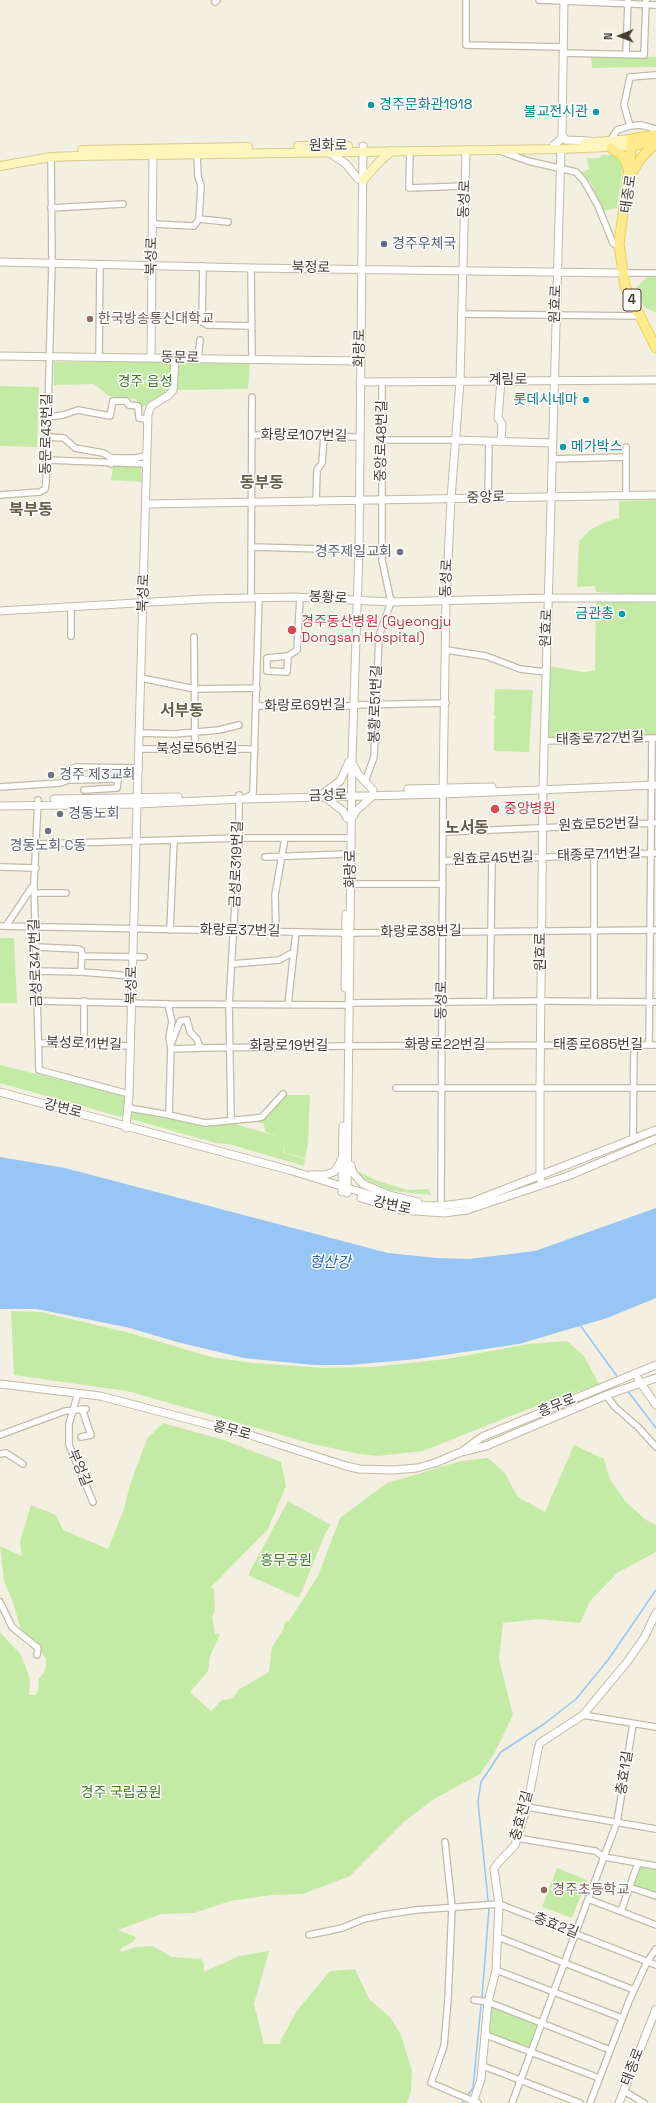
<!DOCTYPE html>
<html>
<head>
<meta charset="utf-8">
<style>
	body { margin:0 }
	#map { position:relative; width:656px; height:2103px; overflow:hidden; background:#f3efe1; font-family:"Space Grotesk",sans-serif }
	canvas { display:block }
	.north { position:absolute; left:600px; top:16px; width:40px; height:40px; -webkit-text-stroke:3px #fff; paint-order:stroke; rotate:269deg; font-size:11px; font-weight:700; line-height:16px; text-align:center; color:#443f32 }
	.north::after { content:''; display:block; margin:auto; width:14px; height:18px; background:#443f32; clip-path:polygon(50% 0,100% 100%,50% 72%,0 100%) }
</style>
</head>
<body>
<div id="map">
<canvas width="656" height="2103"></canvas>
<div class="north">N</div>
</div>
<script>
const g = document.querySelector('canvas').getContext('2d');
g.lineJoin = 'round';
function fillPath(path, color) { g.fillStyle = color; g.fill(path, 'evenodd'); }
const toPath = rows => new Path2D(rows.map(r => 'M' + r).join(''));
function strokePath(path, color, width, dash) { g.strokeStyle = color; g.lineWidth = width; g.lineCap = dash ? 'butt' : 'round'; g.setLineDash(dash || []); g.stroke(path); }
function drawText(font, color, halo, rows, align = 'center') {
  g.font = font + ' "Space Grotesk","Noto Sans KR",sans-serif'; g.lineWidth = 3; g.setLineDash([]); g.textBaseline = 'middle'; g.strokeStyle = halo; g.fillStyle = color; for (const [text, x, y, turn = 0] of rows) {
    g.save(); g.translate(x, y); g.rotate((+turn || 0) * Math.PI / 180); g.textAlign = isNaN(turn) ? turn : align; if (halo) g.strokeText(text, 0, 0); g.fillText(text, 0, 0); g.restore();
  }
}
const green = toPath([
	[591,56,656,57,656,67,592,68],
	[601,155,615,155,623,165,617,208,603,211,591,183,582,172,589,169,587,158,600,158],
	[656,276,656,312,655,312,645,308,640,298,637,287,646,277],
	[54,362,250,362,248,389,173,390,161,395,143,407,135,399,109,396,94,384,54,385],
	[0,386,39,387,37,447,0,446],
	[115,466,141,467,142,482,111,480,113,468],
	[656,500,656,595,596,592,595,586,577,587,579,541,590,530,605,522,619,518,619,501],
	[596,601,656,603,656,736,546,737,547,666,584,672,595,670],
	[495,689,533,690,529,752,494,751,494,720,496,716,494,716],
	[0,938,14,938,17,1003,0,1003],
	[0,1065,126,1096,123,1115,121,1117,0,1083],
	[284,1095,310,1095,308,1143,305,1158,285,1153,283,1142,284,1153,305,1159,304,1166,229,1144,216,1143,131,1119,132,1114,138,1112,211,1125,233,1122,238,1125,283,1138,265,1132,264,1124,259,1123,259,1119],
	[359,1172,378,1181,407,1190,428,1189,431,1195,392,1191,365,1179,358,1173],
	[11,1311,41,1312,130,1333,211,1357,253,1363,324,1368,372,1367,446,1359,529,1344,567,1341,584,1356,599,1384,518,1413,423,1451,378,1456,359,1454,313,1444,127,1391,14,1375],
	[163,1423,224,1440,281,1462,286,1486,268,1529,211,1587,214,1589,215,1611,212,1616,215,1634,220,1634,210,1656,208,1671,190,1692,211,1711,223,1699,224,1700,233,1698,238,1690,269,1672,272,1647,283,1630,286,1621,289,1621,318,1576,340,1518,387,1483,461,1461,488,1458,504,1472,518,1497,545,1512,574,1445,604,1459,610,1479,625,1501,646,1520,656,1525,656,1552,617,1573,590,1601,580,1623,539,1619,503,1623,499,1659,513,1715,494,1754,480,1774,434,1799,405,1821,350,1876,303,1894,272,1895,230,1901,194,1913,161,1914,118,1930,136,1937,133,1942,120,1949,121,1952,136,1947,152,1946,172,1957,201,1959,204,1965,204,1972,239,1956,269,1951,254,2004,264,2044,279,2044,296,2012,330,1971,355,1969,369,1999,390,2017,401,2035,412,2071,411,2091,407,2103,0,2103,0,1632,21,1655,30,1679,29,1695,35,1695,38,1691,39,1678,43,1674,46,1666,46,1659,37,1644,21,1630,13,1602,4,1581,0,1546,22,1556,20,1541,31,1505,56,1515,63,1530,108,1549,124,1509,130,1485,147,1439],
	[288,1501,331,1525,326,1532,299,1598,248,1575],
	[638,1867,656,1870,656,1895,631,1886],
	[557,1868,587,1880,572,1918,542,1907],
	[491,2005,538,2022,528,2049,489,2032]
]);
const water = toPath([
	[0,1157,65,1168,388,1253,437,1258,469,1259,535,1251,656,1208,656,1298,607,1318,519,1344,417,1359,349,1365,314,1365,244,1358,177,1342,130,1328,37,1309,0,1309]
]);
const stream = toPath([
	[580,1325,619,1379],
	[627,1390,656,1428],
	[488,1900,478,1802,481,1782,501,1752,544,1724,576,1699,608,1660,656,1590],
	[482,1997,489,1908],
	[468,2095,473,2088,481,2005],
	[462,2103,464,2101]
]);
const minor = toPath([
	[466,0,466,45,563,47],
	[539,0,656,5],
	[215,2,217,0],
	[563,53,644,55,646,0],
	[626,55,628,1],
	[630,126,624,105,630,77,656,75],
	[610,141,617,130,630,126,641,125,656,129],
	[410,151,409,188,466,186],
	[500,151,528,161,576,172,584,181,598,206,613,243,620,248],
	[197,154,198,176,201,186,199,219,228,222],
	[51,208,123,204],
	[153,224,194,226,199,219],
	[203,266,202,322,207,325,251,326],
	[251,268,252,359],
	[622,273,656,273],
	[462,314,640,316],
	[99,357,100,264],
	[198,359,200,340],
	[48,417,63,415,78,410,110,416,113,401,126,401,129,405,138,406,139,418,146,419,147,425],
	[252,435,356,437],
	[47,437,64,438,75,448,103,453,112,458,111,464],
	[382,440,455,440],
	[112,458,136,458,145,456,147,453],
	[552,459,626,457],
	[47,460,147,464],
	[0,495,40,492,45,489,46,483,52,263,51,157],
	[626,495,626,447],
	[488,498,489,441],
	[316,502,317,470,322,463,324,437],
	[251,547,359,550],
	[251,598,252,397],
	[71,608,71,636],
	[194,637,195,750],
	[446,650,486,656,520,669,546,672],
	[288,656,267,658,267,671,287,672,288,656,297,650,300,597],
	[141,678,195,689,257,688],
	[354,705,446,703],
	[257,706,350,706],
	[140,733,174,734,219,730,239,725],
	[544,741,656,738],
	[139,749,255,749],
	[365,782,374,757,379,636,391,602,382,560,382,382],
	[0,787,60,783,69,780],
	[84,790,117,788,118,779,69,780,70,769,77,767,139,768],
	[245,798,253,794,259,597],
	[38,800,34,883,39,1070,129,1094],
	[444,832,656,823],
	[38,844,239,838,347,838],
	[265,857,347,854],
	[444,861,656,853],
	[0,867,36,868],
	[351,884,443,884],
	[34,893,66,893],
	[0,926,346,933],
	[6,926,34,884],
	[170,930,174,840],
	[276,932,275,895,285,838],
	[351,933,656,930],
	[36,947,78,949,81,950,82,954,81,972,132,976],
	[82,956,144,957],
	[232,964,279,960,294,952],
	[37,971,81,972],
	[38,1001,168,1004,345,1005],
	[490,1002,492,859],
	[594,1002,594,855],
	[350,1003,541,1001,656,1002],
	[168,1004,172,1022,169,1037,171,1049,203,1048],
	[288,1005,296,932],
	[39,1043,130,1046],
	[84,1044,84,1001],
	[649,1045,652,738],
	[349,1046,656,1045],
	[396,1088,656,1088],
	[129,1108,169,1115,171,1044,180,1021,187,1020,190,1032,197,1039,199,1046,203,1048,345,1046],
	[169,1115,205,1123,257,1118,262,1117,283,1094],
	[231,1119,229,1005,239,838,239,795],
	[633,1140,634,1045],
	[441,1206,443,794],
	[78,1393,69,1424,69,1445,93,1502],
	[606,1395,615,1407,638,1427,656,1447],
	[0,1435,65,1411,86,1409],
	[81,1437,91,1435,82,1409],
	[0,1454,6,1453,23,1464],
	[0,1602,12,1627,38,1648,37,1655],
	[583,1715,656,1727],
	[527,1807,656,1829],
	[517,1838,595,1851,604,1857,656,1866],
	[445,1842,452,1907,448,1999,444,2046,431,2083,478,2103],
	[629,1887,656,1896],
	[588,1899,656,1925],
	[621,1911,638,1863],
	[309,1935,342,1928,364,1919,383,1915,416,1910,499,1904,656,1965],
	[498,1937,634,1990],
	[496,1970,622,2018],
	[474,2000,488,2002,610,2050],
	[486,2035,599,2078],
	[483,2066,580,2103],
	[624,2091,644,2103],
	[512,2103,617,1822,633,1724],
	[590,2103,629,2001,647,1962,656,1949]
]);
const tertiary = toPath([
	[562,135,566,140,589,141],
	[554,145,561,139,562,135,564,0],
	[327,151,346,164,358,179],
	[0,262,251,268,622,273],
	[0,356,360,361],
	[151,358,153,155],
	[501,380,498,418,502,424,501,442],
	[360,382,656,380],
	[455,440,552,443],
	[147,504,656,495],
	[0,611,204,599,294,597,391,602,548,598,656,598],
	[354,766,358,774,373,790],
	[408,789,492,787],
	[325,792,340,781,349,762],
	[443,792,446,601,451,499,460,381,466,150],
	[325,797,343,811,347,818],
	[54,799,178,797],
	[0,806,137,804,243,799,443,794,656,785],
	[352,818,356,811,374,795],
	[345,988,346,914],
	[0,1092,289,1170,403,1205,441,1206,472,1202,656,1130],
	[126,1128,129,1094,148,414,151,406,169,395,173,390,175,358],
	[351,1165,353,1173,363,1184,389,1195,418,1202],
	[310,1175,325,1175,334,1172,340,1163,341,1159],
	[542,1185,540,1177,540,1088,543,786,561,149],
	[342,1192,343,1126],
	[347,1193,352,759,359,550,363,146],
	[361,1198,401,1210,444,1213,467,1210,568,1176,656,1139],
	[638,1379,656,1405],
	[0,1384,100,1396,253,1436,346,1466,359,1469,392,1470,417,1468,435,1463,461,1452,486,1446,609,1394,656,1378],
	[464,1450,482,1437,656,1365],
	[473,2103,481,2079,488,2002,496,1970,499,1904,494,1869,498,1863,515,1845,527,1807,538,1749,540,1743,583,1715,627,1662,644,1638,656,1613],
	[619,2103,656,2009]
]);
const secondary = toPath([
	[584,143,631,139],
	[298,146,348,146],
	[82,150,248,147],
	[0,166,51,157,78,156,561,149,631,146],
	[363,180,380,161,392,151]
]);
const primary = toPath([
	[656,135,631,139,631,152,619,244,625,286,656,348],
	[631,146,655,141],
	[611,148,623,156,628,168],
	[632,172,642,157,656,143]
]);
const markers = [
	[371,105,4,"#0f9aa8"],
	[596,112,4,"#0f9aa8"],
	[384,244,4,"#5c6f8a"],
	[90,319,4,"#8d6e63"],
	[586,400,4,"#0f9aa8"],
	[563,447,4,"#0f9aa8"],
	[400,552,4,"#6b7280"],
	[622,614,4,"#0f9aa8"],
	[292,630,5,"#e0444e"],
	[51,775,4,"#6b7280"],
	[495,809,5,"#e0444e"],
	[60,814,4,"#6b7280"],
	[48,831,4,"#6b7280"],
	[544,1890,4,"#8d6e63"]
];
const shields = [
	[632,300,18]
];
const shieldNames = [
	["4",632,300]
];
const cultureNames = [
	["경주문화관1918",379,105,"left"],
	["불교전시관",588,112],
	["롯데시네마",578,400],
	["메가박스",571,447,"left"],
	["금관총",614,614]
];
const streetNames = [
	["원화로",328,146],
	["태종로",629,194,-82],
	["동성로",465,199,-88],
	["북성로",152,256,-89],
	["북정로",311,268,1],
	["원효로",556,304,-88],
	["화랑로",360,348,-89],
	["동문로",180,358,1],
	["계림로",508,380],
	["동문로43번길",47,434,-89],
	["화랑로107번길",304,436,1],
	["중앙로48번길",382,441,-89],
	["중앙로",486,498,-2],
	["동성로",447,578,-88],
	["북성로",144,593,-88],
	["봉황로",328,598,3],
	["원효로",547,628,-88],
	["봉황로51번길",376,704,-88],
	["화랑로69번길",305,706,-1],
	["태종로727번길",600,739,-2],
	["북성로56번길",197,749],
	["금성로",328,796,-2],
	["원효로52번길",599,825,-2],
	["태종로711번길",599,855,-2],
	["원효로45번길",493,859,-2],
	["금성로319번길",237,864,-88],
	["화랑로",351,869,-90],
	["화랑로37번길",240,931,1],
	["화랑로38번길",421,932,-1],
	["원효로",541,952,-90],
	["금성로347번길",36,963,-92],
	["북성로",132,985,-89],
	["동성로",442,1000,-89],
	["북성로11번길",84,1044,2],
	["화랑로22번길",445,1045],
	["태종로685번길",598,1045],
	["화랑로19번길",289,1046],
	["강변로",63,1109,15],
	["강변로",392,1206,13],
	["흥무로",557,1406,-22],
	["흥무로",232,1431,15],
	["부엉길",79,1468,67],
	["충효1길",625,1773,-81],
	["충효천길",522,1816,-75],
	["충효2길",556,1926,21],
	["태종로",633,2067,-69]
];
const serviceNames = [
	["경주우체국",392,244]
];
const educationNames = [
	["한국방송통신대학교",98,319],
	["경주초등학교",552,1890]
];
const parkNames = [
	["경주 읍성",145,382],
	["흥무공원",286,1561],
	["경주 국립공원",121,1793]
];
const worshipNames = [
	["경주제일교회",392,552,"right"],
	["경주 제3교회",59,775],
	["경동노회",68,814],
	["경동노회 C동",48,846,"center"]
];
const healthNames = [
	["경주동산병원 (Gyeongju",301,622],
	["Dongsan Hospital)",301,638],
	["중앙병원",504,809]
];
const waterNames = [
	["형산강",330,1263,1]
];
const quarterNames = [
	["동부동",262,484],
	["북부동",31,511],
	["서부동",182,712],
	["노서동",467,829]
];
fillPath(green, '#c4eba5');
fillPath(water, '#96c5f6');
strokePath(stream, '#96c5f6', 1.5);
strokePath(minor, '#c1bba6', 8);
strokePath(tertiary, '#c1bba6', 9);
strokePath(secondary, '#d7cc8c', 10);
strokePath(primary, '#eed054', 11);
strokePath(minor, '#fff', 5.5);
strokePath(tertiary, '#fff', 7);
strokePath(secondary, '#fff6bf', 8);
strokePath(primary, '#ffeb8e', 9);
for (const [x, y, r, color] of markers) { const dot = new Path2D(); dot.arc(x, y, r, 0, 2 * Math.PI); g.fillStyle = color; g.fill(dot); strokePath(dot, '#fff', 1.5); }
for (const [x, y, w] of shields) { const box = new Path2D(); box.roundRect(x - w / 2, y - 11, w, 22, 3); g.fillStyle = '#fff'; g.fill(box); strokePath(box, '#443f32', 1); }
drawText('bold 13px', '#443f32', null, shieldNames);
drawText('14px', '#0d838f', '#fff', cultureNames, 'right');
drawText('14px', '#443f32', '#fff', streetNames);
drawText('14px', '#4e5e75', '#fff', serviceNames, 'left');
drawText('14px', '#785e54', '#fff', educationNames, 'left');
drawText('14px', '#397a21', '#fff', parkNames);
drawText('14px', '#5b616d', '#fff', worshipNames, 'left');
drawText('14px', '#be3a42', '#fff', healthNames, 'left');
drawText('italic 15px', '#2269b8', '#fff', waterNames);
drawText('bold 16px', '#685e48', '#fff', quarterNames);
</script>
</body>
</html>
